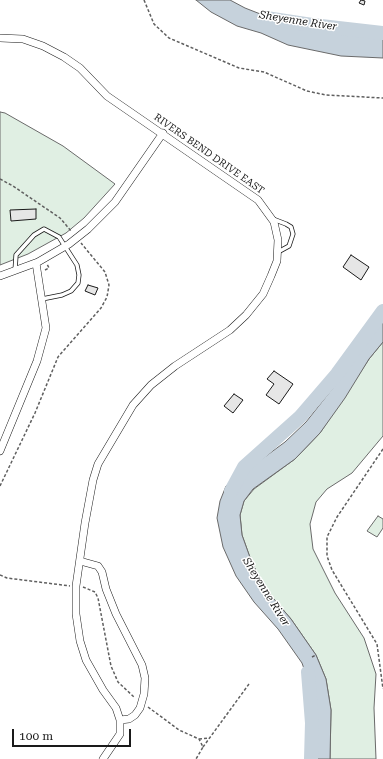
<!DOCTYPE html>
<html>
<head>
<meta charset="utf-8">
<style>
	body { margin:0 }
	#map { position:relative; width:383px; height:759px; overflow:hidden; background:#fff; font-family:"Roboto Serif",serif }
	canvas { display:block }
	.scale { position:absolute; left:12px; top:729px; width:119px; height:18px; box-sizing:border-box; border:2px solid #1a1a1a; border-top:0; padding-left:5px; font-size:12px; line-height:14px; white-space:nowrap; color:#1a1a1a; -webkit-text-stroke:3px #fff; paint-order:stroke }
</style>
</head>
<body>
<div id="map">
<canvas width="383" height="759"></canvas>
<div class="scale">100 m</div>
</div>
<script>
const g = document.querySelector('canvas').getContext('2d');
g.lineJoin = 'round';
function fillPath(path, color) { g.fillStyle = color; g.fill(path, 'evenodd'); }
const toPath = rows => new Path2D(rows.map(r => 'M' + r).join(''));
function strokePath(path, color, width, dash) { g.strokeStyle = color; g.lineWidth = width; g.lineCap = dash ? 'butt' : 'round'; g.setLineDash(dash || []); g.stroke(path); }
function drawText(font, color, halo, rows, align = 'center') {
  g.font = font + ' "Roboto Serif",serif'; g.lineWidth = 3; g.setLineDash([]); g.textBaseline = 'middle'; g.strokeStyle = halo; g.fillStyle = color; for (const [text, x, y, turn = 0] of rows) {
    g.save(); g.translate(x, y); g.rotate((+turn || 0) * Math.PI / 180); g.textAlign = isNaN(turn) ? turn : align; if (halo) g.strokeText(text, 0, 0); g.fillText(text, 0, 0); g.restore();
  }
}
const green = toPath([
	[0,112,5,113,63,146,115,184,84,218,66,233,28,254,0,265,0,112],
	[383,342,383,436,352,473,327,489,316,502,310,524,313,549,335,593,364,638,376,674,374,708,376,759,330,759,331,710,326,679,316,655,291,619,267,591,252,563,242,535,240,515,244,501,254,489,295,459,320,433,369,359,383,342],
	[378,516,383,519,383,528,377,537,367,531,378,516]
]);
const water = toPath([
	[196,0,230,0,245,8,268,17,296,24,326,28,383,32,383,58,341,56,288,45,261,33,237,26,211,12,196,0],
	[383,309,383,342,369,359,345,398,320,433,295,459,253,489,244,501,240,515,242,535,252,563,267,591,291,619,316,655,326,679,331,710,330,759,310,759,311,709,309,683,302,663,278,629,254,602,236,576,223,547,217,518,220,501,226,486,241,472,262,459,285,442,306,422,333,388,359,351,376,325,383,309]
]);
const river = toPath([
	[266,18,312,25,383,33],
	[231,491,244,467,300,417,337,374,383,311],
	[308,672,312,723,311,759]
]);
const building = toPath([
	[361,0,365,1,364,5,359,3,361,0],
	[36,209,36,219,11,221,10,210,36,209],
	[351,255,369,267,361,280,343,267,351,255],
	[88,285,98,288,95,295,85,291,88,285],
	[274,371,293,384,279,404,266,395,274,384,267,379,274,371],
	[234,394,243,400,233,413,224,406,234,394]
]);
const path = toPath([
	[144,0,154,24,169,38,239,68,264,72,307,91,326,95,383,98],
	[0,179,13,186,60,218,72,232],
	[45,270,49,268,47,264],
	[383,449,337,517,327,537,327,556,332,570,377,644,383,689],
	[0,486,35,413,58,357,101,308,107,297,109,285,105,272,81,243],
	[0,575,7,578,70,586],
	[83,587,95,592,98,598,111,666,118,682,135,698],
	[312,657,316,655],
	[148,707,179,730,199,739,203,747,196,759],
	[199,739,209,738],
	[203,747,249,684]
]);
const lane = toPath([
	[273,219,286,224,291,227,293,234,289,246,278,252],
	[15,271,16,255,34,235,44,229,59,237,77,265,79,275,78,283,71,291,62,295,42,299]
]);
const street = toPath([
	[0,38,23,39,43,46,64,57,80,68,107,96,258,200,274,222,278,240,277,261,271,276,263,294,246,315,230,330,175,366,151,385,133,405,98,464,93,480,85,523,76,586,76,614,80,641,86,660,103,690,116,708,120,720,120,734,103,759],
	[0,276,38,262,69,244,88,229,115,202,163,133],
	[0,451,37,361,46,328,36,263],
	[80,561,98,566,102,572,106,589,116,614,142,665,145,678,144,694,140,708,135,715,129,719,120,720]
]);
const streetNames = [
	["RIVERS BEND DRIVE EAST",209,154,35]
];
const waterNames = [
	["Sheyenne River",298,21,9],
	["Sheyenne River",266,592,58]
];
fillPath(green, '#e0efe3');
strokePath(green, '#6a6a6a', 1);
fillPath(water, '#c6d2dc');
strokePath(water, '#6a6a6a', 1);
strokePath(river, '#c6d2dc', 14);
fillPath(building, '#e6e6e6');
strokePath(building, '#1a1a1a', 1);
strokePath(lane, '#1a1a1a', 5);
strokePath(street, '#1a1a1a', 8);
strokePath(path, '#5f5f5f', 1.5, [3, 2]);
strokePath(lane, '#fff', 3.5);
strokePath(street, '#fff', 7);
drawText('10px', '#1a1a1a', '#fff', streetNames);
drawText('italic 11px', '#1a1a1a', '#fff', waterNames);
</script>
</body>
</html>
